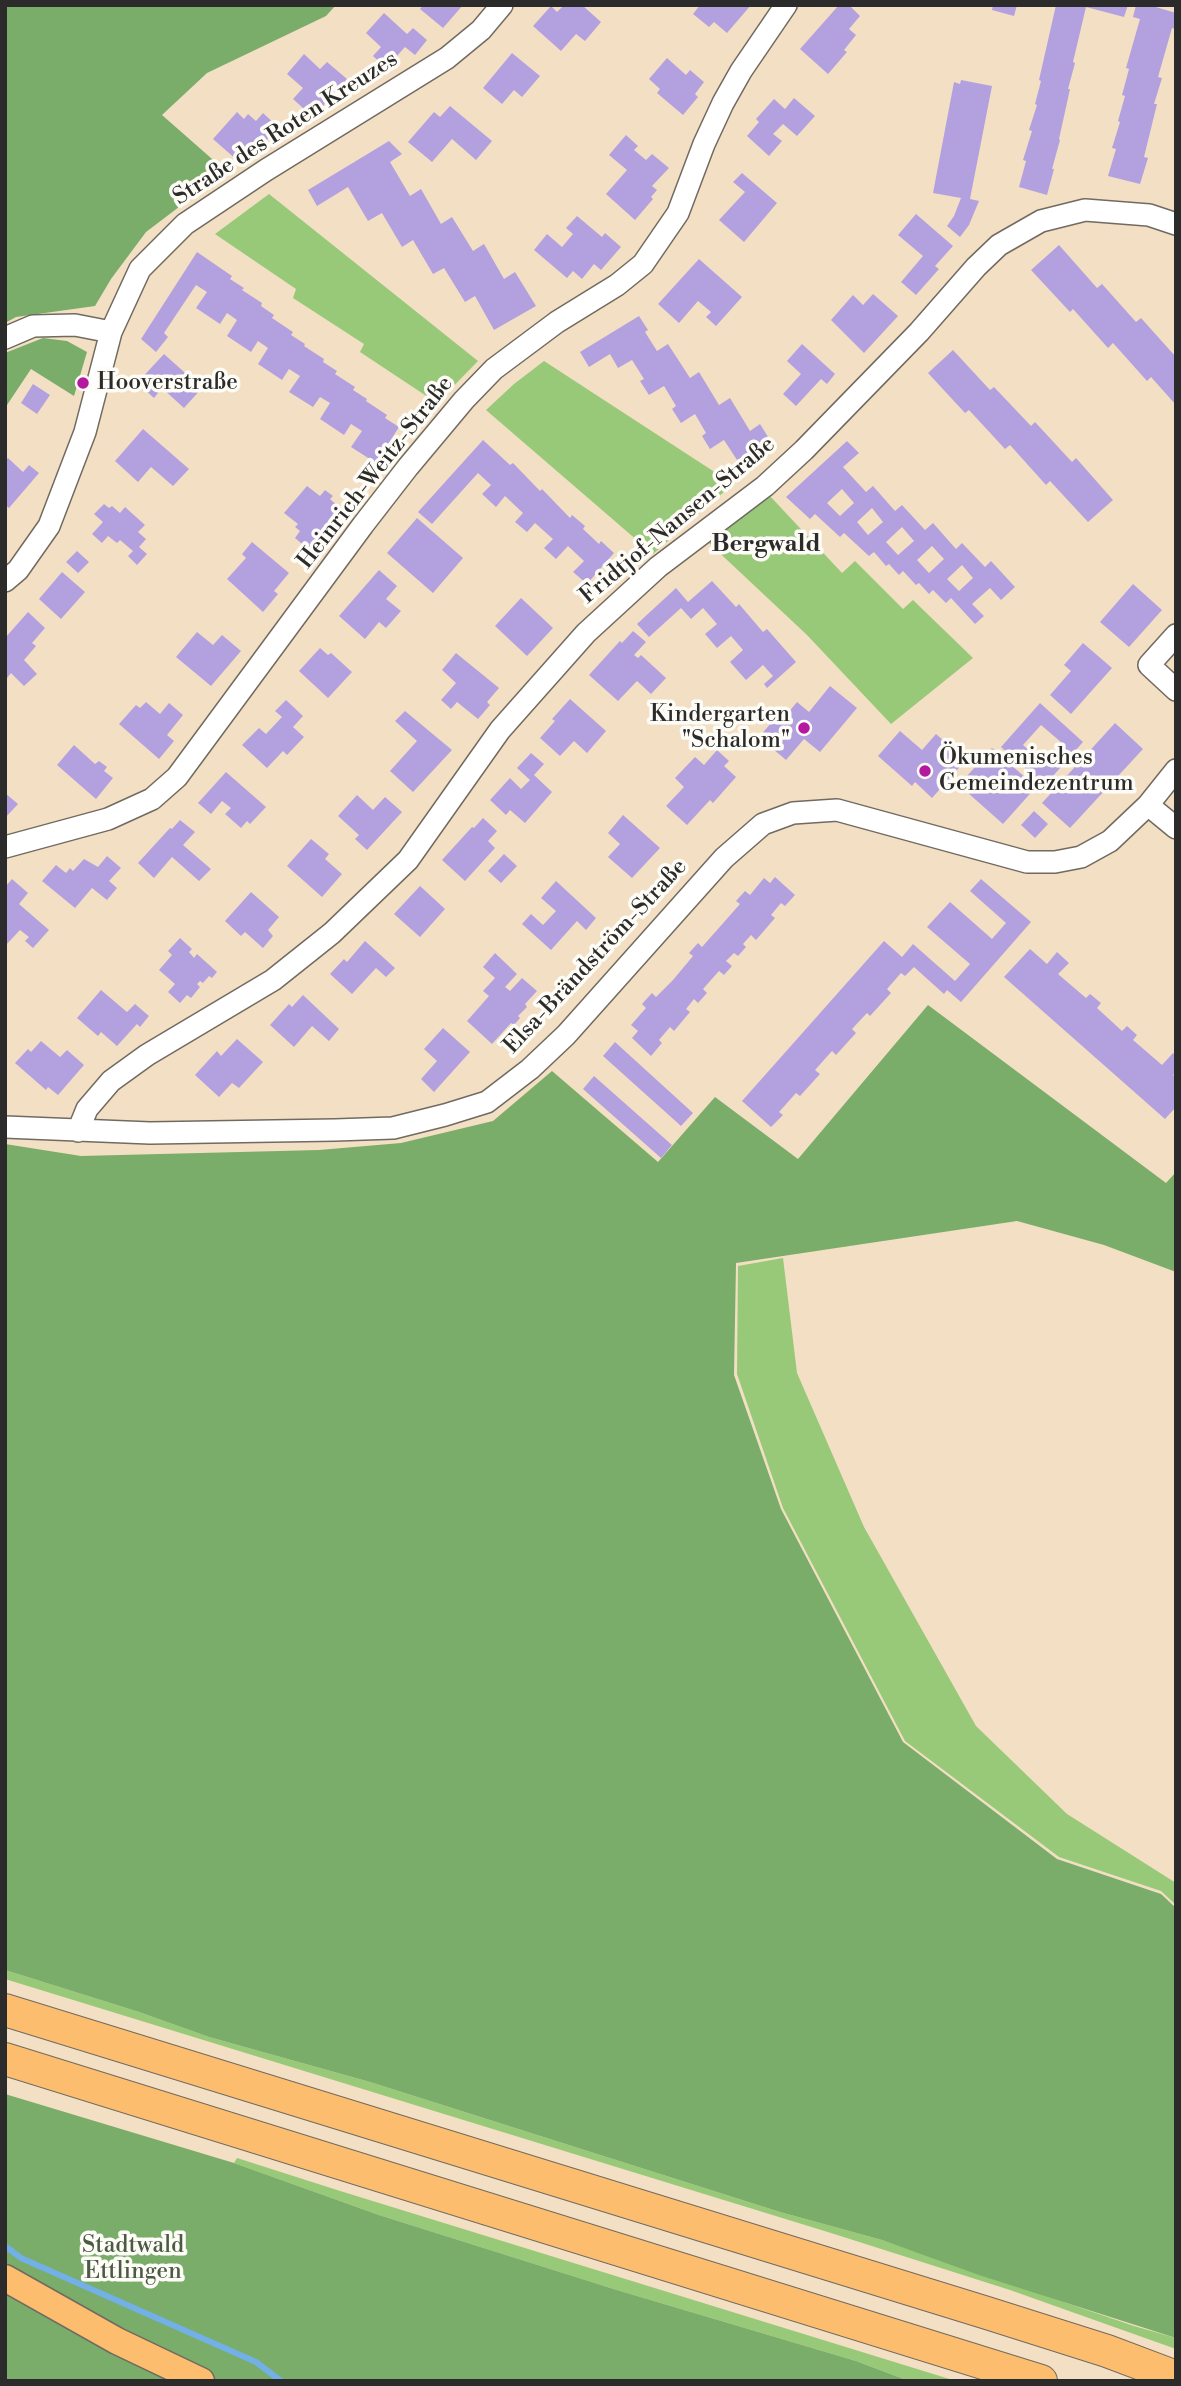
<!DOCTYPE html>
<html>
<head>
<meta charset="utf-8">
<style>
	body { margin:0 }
	#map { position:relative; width:1181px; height:2386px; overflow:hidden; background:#f3dfc3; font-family:"Libre Bodoni",serif }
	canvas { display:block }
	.frame { position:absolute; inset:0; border:7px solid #2b2b2b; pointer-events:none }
</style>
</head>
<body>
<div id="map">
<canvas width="1181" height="2386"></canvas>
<div class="frame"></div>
</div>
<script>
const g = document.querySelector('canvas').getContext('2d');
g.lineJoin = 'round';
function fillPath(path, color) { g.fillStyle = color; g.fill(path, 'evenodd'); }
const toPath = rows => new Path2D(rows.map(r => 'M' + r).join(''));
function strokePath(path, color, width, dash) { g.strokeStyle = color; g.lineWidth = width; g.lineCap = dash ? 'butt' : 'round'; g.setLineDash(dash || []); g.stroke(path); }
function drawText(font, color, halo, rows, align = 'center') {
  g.font = font + ' "Libre Bodoni",serif'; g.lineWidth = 7; g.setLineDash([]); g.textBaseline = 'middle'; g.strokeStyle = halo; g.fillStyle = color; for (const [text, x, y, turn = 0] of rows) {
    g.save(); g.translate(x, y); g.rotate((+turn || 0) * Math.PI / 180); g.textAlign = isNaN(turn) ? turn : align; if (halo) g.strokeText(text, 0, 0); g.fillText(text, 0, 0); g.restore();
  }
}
const green = toPath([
	[269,194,478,361,437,403,360,352,364,344,293,298,296,289,215,234],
	[544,361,733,484,653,554,486,410,514,384],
	[769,495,842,573,855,561,903,609,913,600,973,658,891,724,807,635,709,543],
	[783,1258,797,1373,864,1527,976,1726,1067,1814,1176,1883,1176,1905,1161,1891,1059,1857,905,1741,783,1508,737,1374,738,1266],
	[5,1970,139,2012,209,2037,370,2082,780,2212,882,2240,1134,2326,1176,2338,1176,2349,1010,2290,831,2233,5,1979],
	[237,2158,337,2190,956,2381,909,2381,856,2361,617,2290,379,2215,234,2163]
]);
const forest = toPath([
	[5,5,336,5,326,16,207,73,162,115,228,173,204,188,146,232,111,279,95,306,16,317,5,323],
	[43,338,67,341,87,352,74,396,31,369,5,408,5,353],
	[928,1005,1166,1183,1176,1172,1176,1272,1104,1245,1017,1221,736,1263,734,1375,781,1509,903,1742,1057,1859,1161,1894,1176,1908,1176,2338,979,2275,882,2240,780,2212,370,2082,209,2037,139,2012,5,1970,5,1144,81,1156,319,1150,401,1143,493,1121,552,1071,658,1162,715,1097,798,1159],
	[5,2094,234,2163,379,2215,617,2290,856,2361,909,2381,5,2381]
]);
const stream = toPath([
	[5,2246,21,2258,256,2362,281,2381]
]);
const building = toPath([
	[423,5,463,5,443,28,420,9],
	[564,5,582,5,601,22,585,41,576,34,561,51,533,26,551,6,557,12],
	[700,5,751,5,727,33,714,22,709,27,693,14],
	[839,5,849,5,860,16,849,29,856,35,844,50,847,52,828,74,800,49],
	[993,5,1017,5,1014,16,992,10],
	[1056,5,1128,5,1124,17,1086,7,1073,62,1075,63,1068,89,1070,89,1059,139,1060,140,1052,169,1054,169,1047,195,1019,187,1026,161,1023,160,1032,131,1029,130,1037,105,1035,104,1041,81,1039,80],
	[1136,5,1149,5,1176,13,1176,29,1172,28,1158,77,1162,78,1154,104,1157,104,1144,157,1148,158,1140,184,1108,176,1116,149,1112,148,1120,122,1118,121,1125,96,1122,95,1129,69,1126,68,1140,19,1133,17],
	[384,13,407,34,413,28,427,40,415,55,405,47,386,68,373,56,381,47,366,33],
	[512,53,540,76,522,97,514,90,502,104,483,88],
	[304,54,320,69,327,62,347,79,313,117,293,99,303,88,287,74],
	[667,58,686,75,690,70,704,82,695,94,698,97,683,115,657,93,660,89,649,79],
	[961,80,992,86,970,199,979,201,969,225,960,237,947,226,954,216,961,198,933,193,954,82,960,84],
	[794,98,815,116,797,136,783,124,773,134,782,141,769,156,747,136,759,122,756,119,774,99,785,109],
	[450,106,492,141,476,160,452,139,432,162,408,142,434,112,440,117],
	[237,112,244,119,248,114,256,121,263,113,278,127,264,143,258,138,238,161,213,139],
	[626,135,638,146,634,150,646,160,652,154,669,168,652,186,657,190,651,197,653,199,635,220,606,194,627,170,609,155],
	[389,141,402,154,390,162,410,196,421,189,441,224,452,217,473,251,484,244,504,279,515,272,536,306,494,330,475,296,465,302,444,268,433,274,413,240,402,247,382,213,368,221,348,187,317,206,308,190],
	[742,173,777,203,744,242,719,220,745,192,733,182],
	[916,214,953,246,935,266,939,269,916,295,901,282,923,256,898,235],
	[577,216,602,237,605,233,621,247,601,270,594,264,582,279,573,271,567,278,534,250,547,234,562,247,573,234,566,228],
	[1059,245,1097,288,1102,284,1136,322,1141,318,1176,357,1176,405,1151,377,1147,381,1113,343,1108,348,1073,309,1070,312,1031,270],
	[197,252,232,276,230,279,244,288,242,290,262,303,261,306,274,315,272,318,293,332,291,335,305,344,304,346,324,359,323,362,337,371,335,374,355,387,353,390,367,399,366,401,387,415,385,418,399,427,376,463,351,447,362,431,351,424,344,435,320,419,330,403,320,397,313,407,289,392,300,376,289,369,282,380,258,364,268,348,258,341,251,352,227,336,237,320,227,313,220,324,196,308,207,292,196,285,164,333,168,337,156,352,141,339],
	[699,259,742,297,716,326,706,317,711,312,698,301,679,323,658,304],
	[873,294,898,316,864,353,831,320,853,295,863,305],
	[639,316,648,330,645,332,657,351,668,344,690,378,699,372,719,405,730,398,750,431,760,424,770,440,737,460,724,440,710,449,702,436,706,433,695,414,681,423,672,409,676,406,664,386,649,395,640,381,644,379,632,360,618,368,610,354,589,367,580,352],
	[802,344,835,374,827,384,821,379,796,406,783,394,801,374,787,361],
	[953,350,990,390,994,387,1031,426,1035,422,1072,462,1076,458,1113,500,1088,522,1050,481,1046,485,1010,445,1005,449,969,410,965,413,928,373],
	[164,354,202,388,184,408,162,388,154,398,137,383],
	[33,384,50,395,37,414,21,403],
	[143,429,189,469,173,486,151,467,138,482,115,461],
	[483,440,510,465,513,463,540,491,542,489,570,518,572,515,585,526,583,529,599,544,601,541,614,553,587,584,573,572,584,561,568,546,556,559,544,548,553,539,535,523,527,532,515,522,523,513,505,496,496,507,482,494,491,485,478,473,432,524,418,512],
	[847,441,859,453,843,467,866,492,873,486,895,511,902,505,925,530,933,523,956,549,962,543,985,567,991,561,1015,587,1001,600,990,588,972,604,984,616,975,624,951,598,946,603,933,590,929,594,919,583,916,585,903,571,899,575,889,564,886,566,874,552,869,556,844,533,840,537,815,514,810,519,786,497],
	[842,489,854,503,840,516,827,503],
	[872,508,883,522,868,535,857,522],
	[902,527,914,541,898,555,886,542],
	[932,546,944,559,929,573,917,560],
	[962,565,973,578,959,591,947,579],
	[8,458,23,472,29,465,39,473,9,508,5,505,5,461],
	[307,486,320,496,325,490,333,496,330,499,342,510,331,523,335,526,329,532,325,529,308,549,295,538,300,531,295,527,298,524,284,513],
	[104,504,109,508,112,506,120,513,125,507,145,525,138,532,146,539,139,547,147,554,137,565,128,556,133,551,120,540,117,543,108,536,102,543,92,534,103,522,94,514],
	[417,518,463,558,433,593,387,553],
	[252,542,289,573,274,591,278,594,263,612,227,579,246,558,242,554],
	[77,551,89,562,78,573,66,562],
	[379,570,397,586,386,599,401,611,386,628,379,622,365,639,339,616],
	[62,572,85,592,61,619,39,599],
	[712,581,736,607,739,604,763,632,767,629,796,662,767,688,764,684,773,676,763,665,746,680,730,662,743,650,731,636,717,648,705,634,717,624,703,608,691,619,681,608,649,637,637,624,676,588,688,602],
	[1133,584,1162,610,1129,647,1100,622],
	[521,598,553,628,527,656,495,626],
	[28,612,45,628,32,643,36,646,24,660,37,674,24,686,11,673,7,678,5,677,5,638],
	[633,631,646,642,634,655,638,658,641,655,666,678,651,694,637,681,618,701,589,675,620,641,622,643],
	[197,632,213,645,222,635,241,651,211,686,176,657],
	[1083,643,1112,668,1071,714,1050,695,1071,671,1064,665],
	[320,648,328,655,331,653,352,672,328,698,299,671],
	[456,653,499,688,487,702,490,705,478,719,457,702,451,709,441,700,456,683,442,670],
	[830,686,857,708,820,752,804,739,786,760,759,737,778,715,783,719,797,702,809,712],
	[570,699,606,731,587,753,574,741,560,756,540,738,555,721,552,719],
	[286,700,303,716,293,727,304,737,287,755,283,751,267,768,242,745,259,728,266,734,282,717,275,711],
	[146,702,160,714,169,703,183,715,167,735,174,741,159,759,119,724,136,705,140,708],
	[1040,703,1083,742,1045,785,1001,747],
	[1041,725,1062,743,1044,764,1023,745],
	[405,711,452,750,413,792,390,771,417,741,395,721],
	[1115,723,1143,749,1070,828,1042,803],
	[900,731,922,750,936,734,966,760,932,798,915,782,912,786,878,756],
	[74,745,95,764,99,761,107,767,104,771,113,778,96,799,57,765],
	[992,748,1036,787,1003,824,959,785],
	[717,750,729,761,724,766,736,777,713,803,710,800,687,825,666,806,684,787,675,778,695,757,704,765],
	[531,753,544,764,534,775,552,792,525,823,510,810,506,815,490,800,510,778,521,789,530,780,517,768],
	[226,772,266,807,250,824,247,821,241,828,225,814,231,808,222,801,211,814,198,803],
	[5,793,18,804,5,818],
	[357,795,373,810,385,797,402,812,367,850,355,839,359,835,338,816],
	[1034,811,1048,824,1035,838,1021,825],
	[623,815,660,848,632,878,608,857,620,844,608,833],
	[483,818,497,831,488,841,495,848,465,881,442,860,472,827,474,828],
	[180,820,195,832,183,845,211,869,199,881,172,857,154,878,138,863,170,828,172,829],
	[311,839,329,854,325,859,342,874,322,897,287,866],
	[504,854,517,866,501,883,488,871],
	[107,856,121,868,109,881,117,888,107,900,92,888,75,908,42,881,56,865,66,873,70,868,73,871,84,859,98,867],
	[775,877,795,895,785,906,781,903,771,915,775,918,756,940,751,935,743,944,746,947,738,956,734,953,726,961,732,966,724,975,719,971,703,989,707,993,698,1003,694,999,686,1009,690,1012,674,1031,670,1027,659,1040,662,1043,651,1056,632,1038,638,1031,631,1025,646,1008,642,1004,652,993,656,997,673,980,693,956,689,953,698,943,702,947,740,904,736,901,745,891,750,895,764,878,770,883],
	[12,879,28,893,19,904,49,930,33,948,25,941,29,937,20,930,5,946,5,887],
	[981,879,1031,922,961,1002,947,990,944,994,914,967,905,976,901,973,887,989,891,993,870,1016,867,1013,852,1029,856,1033,836,1055,832,1051,815,1070,820,1074,800,1096,796,1093,779,1112,783,1115,771,1127,742,1101,884,941,902,957,913,944,955,981,970,964,927,927,950,902,992,939,1006,923,970,891],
	[556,881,596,918,586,930,577,921,551,950,522,924,531,914,543,925,556,911,541,898],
	[420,886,445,909,420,937,394,914],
	[251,892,279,917,268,930,273,936,263,948,245,932,241,936,225,921],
	[180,938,192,949,189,952,194,958,197,954,217,972,212,978,209,976,203,983,200,981,197,984,200,987,191,998,187,995,180,1003,168,992,175,984,159,970,172,955,168,951],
	[365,941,395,968,386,977,376,968,352,994,330,974,344,959,347,962],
	[1030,949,1047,964,1057,952,1069,963,1058,974,1086,998,1090,994,1101,1003,1097,1008,1122,1031,1127,1026,1137,1035,1133,1040,1162,1065,1173,1053,1176,1056,1176,1072,1173,1075,1176,1078,1176,1107,1165,1119,1004,977],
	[495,953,517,974,505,987,510,991,522,978,537,991,525,1004,527,1007,518,1016,520,1018,514,1025,511,1023,492,1044,467,1021,489,996,483,991,495,978,483,967],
	[101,990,127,1012,135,1004,149,1016,140,1027,137,1024,117,1046,101,1032,98,1036,77,1018],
	[303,995,339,1029,329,1041,312,1026,294,1047,270,1025,289,1004,292,1007],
	[443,1028,470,1052,434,1092,421,1079,437,1061,424,1049],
	[237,1039,263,1062,239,1088,232,1083,219,1097,195,1075,217,1051,221,1056],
	[41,1041,60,1057,67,1050,84,1065,58,1095,48,1087,46,1090,15,1063,28,1049,31,1052],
	[615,1042,693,1113,681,1126,603,1056],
	[594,1076,672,1145,661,1158,583,1089]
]);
const minor = toPath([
	[5,338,33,326,75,325,111,332],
	[5,581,18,570,49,526,85,432,111,332,140,269,185,224,266,170,447,58,481,30,502,5],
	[1176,635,1149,665,1176,690],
	[1148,805,1176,828],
	[5,847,108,819,152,799,177,777,363,525,408,467,464,400,494,369,557,322,617,285,643,264,678,213,704,144,723,103,741,71,786,5],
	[5,1127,150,1133,335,1130,393,1128,445,1115,487,1102,530,1069,566,1035,724,858,763,824,793,813,837,810,1027,862,1055,862,1081,857,1110,841,1148,805,1176,770],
	[78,1131,87,1109,111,1081,147,1055,273,980,332,933,408,860,500,730,586,633,658,567,765,486,804,450,919,332,976,267,999,245,1041,221,1085,210,1149,215,1176,224]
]);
const major = toPath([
	[5,2278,117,2341,201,2381]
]);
const highway = toPath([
	[5,2010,987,2313,1107,2351,1176,2377],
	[5,2059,1041,2381]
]);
const markers = [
	[83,383,7,"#b5179e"],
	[804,728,7,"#b5179e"],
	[925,771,7,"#b5179e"]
];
const streetNames = [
	["Straße des Roten Kreuzes",286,129,-33],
	["Heinrich-Weitz-Straße",376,473,-52],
	["Fridtjof-Nansen-Straße",678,521,-40],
	["Elsa-Brändström-Straße",596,957,-47]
];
const poiNames = [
	["Hooverstraße",97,383],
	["Kindergarten",790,715,"right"],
	["\"Schalom\"",790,741,"right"],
	["Ökumenisches",939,758],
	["Gemeindezentrum",939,784]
];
const parkNames = [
	["Stadtwald",133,2246],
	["Ettlingen",133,2272]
];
const neighbourhoodNames = [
	["Bergwald",766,545]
];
fillPath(green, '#97c979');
fillPath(forest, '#79ad69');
strokePath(stream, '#72b0e5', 6);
fillPath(building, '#b3a1df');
strokePath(minor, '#716a60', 24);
strokePath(major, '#716a60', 29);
strokePath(highway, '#716a60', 34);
strokePath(minor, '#fff', 21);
strokePath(major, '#fcbd6e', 26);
strokePath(highway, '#fcbd6e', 32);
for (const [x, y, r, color] of markers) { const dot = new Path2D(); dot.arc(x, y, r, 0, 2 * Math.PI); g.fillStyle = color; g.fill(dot); strokePath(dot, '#fdfcf7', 2.5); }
drawText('23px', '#2b2b2b', '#fdfcf7', streetNames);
drawText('23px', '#2b2b2b', '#fdfcf7', poiNames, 'left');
drawText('23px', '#4b5a42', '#fdfcf7', parkNames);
drawText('bold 24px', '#2b2b2b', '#fdfcf7', neighbourhoodNames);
</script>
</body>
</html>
